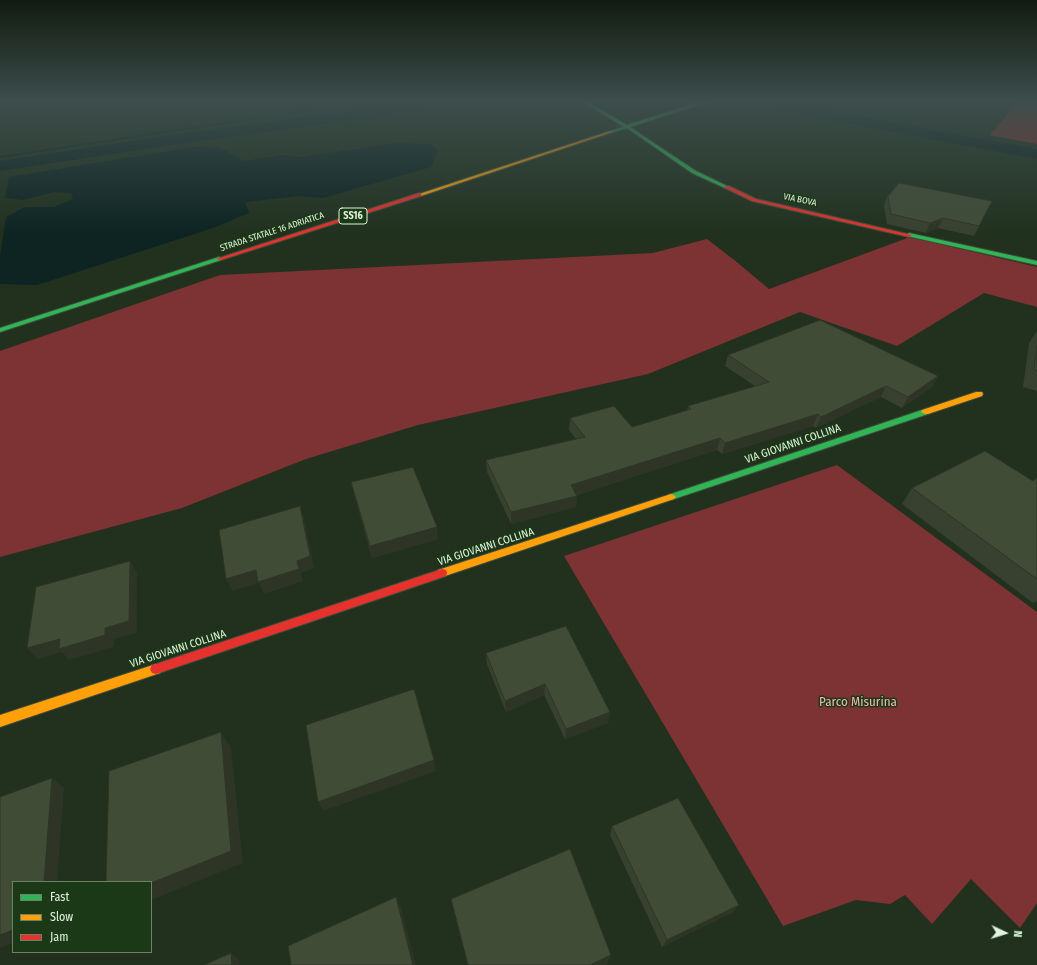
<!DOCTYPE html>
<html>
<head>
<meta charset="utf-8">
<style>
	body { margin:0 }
	#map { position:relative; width:1037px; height:965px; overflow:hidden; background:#21311e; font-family:"Fira Sans Condensed",sans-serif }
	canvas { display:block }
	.legend { position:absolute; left:12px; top:881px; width:140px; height:72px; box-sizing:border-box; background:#1b3916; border:1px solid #6a8366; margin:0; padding:5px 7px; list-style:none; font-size:12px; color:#e1f3de }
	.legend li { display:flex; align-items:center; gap:8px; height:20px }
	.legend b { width:20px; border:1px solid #6a8366 }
	.north { position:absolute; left:985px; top:913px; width:40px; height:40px; -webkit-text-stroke:3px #1b3916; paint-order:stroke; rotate:94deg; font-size:11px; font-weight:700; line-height:16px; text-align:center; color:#e1f3de }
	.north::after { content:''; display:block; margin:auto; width:14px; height:18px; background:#e1f3de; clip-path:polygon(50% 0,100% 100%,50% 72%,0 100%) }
</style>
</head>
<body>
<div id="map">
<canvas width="1037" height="965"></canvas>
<ul class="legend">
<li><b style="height:5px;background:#30b455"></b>Fast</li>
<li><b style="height:5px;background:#ff9f0a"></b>Slow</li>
<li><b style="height:5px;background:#e5322d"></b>Jam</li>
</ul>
<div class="north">N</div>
</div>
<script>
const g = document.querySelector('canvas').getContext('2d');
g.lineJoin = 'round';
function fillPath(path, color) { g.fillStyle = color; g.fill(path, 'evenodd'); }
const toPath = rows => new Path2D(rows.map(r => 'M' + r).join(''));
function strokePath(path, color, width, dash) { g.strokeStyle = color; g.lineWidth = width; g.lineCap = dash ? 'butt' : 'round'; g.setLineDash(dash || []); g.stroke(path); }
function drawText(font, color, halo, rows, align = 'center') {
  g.font = font + ' "Fira Sans Condensed",sans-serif'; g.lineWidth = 3; g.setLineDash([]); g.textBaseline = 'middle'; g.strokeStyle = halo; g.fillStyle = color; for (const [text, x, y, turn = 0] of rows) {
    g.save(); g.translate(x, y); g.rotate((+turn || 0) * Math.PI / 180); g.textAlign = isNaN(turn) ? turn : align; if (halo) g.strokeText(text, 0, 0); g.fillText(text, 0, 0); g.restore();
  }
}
const green = toPath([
	[910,237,1037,267,1037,307,984,293,897,346,800,312,648,374,418,425,306,459,182,508,0,557,0,351,220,275,653,253,707,239,738,263,769,289],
	[837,465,1037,612,1037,903,1020,928,971,879,932,924,905,895,890,904,856,900,783,926,564,556]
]);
const forest = toPath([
	[1019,100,1037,100,1037,144,990,135]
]);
const water = toPath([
	[395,143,432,144,438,151,431,167,323,198,298,196,245,202,249,213,213,228,37,285,0,284,0,256,6,217,25,207,54,207,73,199,71,193,54,192,23,200,5,198,9,177,194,147,221,148,244,161,281,155,303,157]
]);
const stream = toPath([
	[371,100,384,100,0,158,0,156,371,100]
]);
const canal = toPath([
	[433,100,475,100,473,103,468,104,172,145,0,171,0,161,172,135,433,100],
	[738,100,771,100,1037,149,1037,159,745,104,740,103,738,100]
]);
const fast = toPath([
	[579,100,584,100,627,125,706,100,713,100,630,127,696,171,729,187,725,188,692,173,627,128,610,133,610,131,624,127,579,100],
	[909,233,1037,261,1037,265,907,236,906,235,909,233],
	[219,257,222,259,221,260,0,332,0,328,219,257],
	[922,410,925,410,929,412,928,414,674,499,671,500,666,497,668,495,922,410]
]);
const slow = toPath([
	[610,131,613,132,421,196,416,195,610,131],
	[976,392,982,392,983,394,982,396,928,414,925,414,921,412,922,410,976,392],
	[671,494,674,495,676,497,674,499,442,577,438,576,437,573,438,570,671,494],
	[156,664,160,665,162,669,160,673,0,727,0,715,156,664]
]);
const jam = toPath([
	[725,186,729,186,756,199,912,235,909,237,752,201,725,188,725,186],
	[419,193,422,195,421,196,221,260,216,259,419,193],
	[442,569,446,570,447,573,446,576,156,674,152,673,150,669,152,665,156,664,442,569]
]);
const wall = toPath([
	[888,196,992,201,974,236,938,228,926,233,887,224,884,206],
	[1037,331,1037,391,1023,387,1029,343],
	[728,355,938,376,932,387,902,408,881,397,816,428,813,426,722,454,717,450,577,495,576,507,511,524,487,472,486,460,576,439,569,430,570,418,632,427,687,411,688,406,755,386,725,366],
	[1037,478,1037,601,1033,603,902,504,912,488,1033,481],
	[351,482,438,539,372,558],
	[486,653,610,712,608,723,565,739,544,695,506,712,487,664],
	[612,826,739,905,733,912,662,947,610,835]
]);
const shadedWall = toPath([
	[943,218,938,228,926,233,930,223],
	[938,376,932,387,902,408,908,397],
	[886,386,881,397,816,428,821,417],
	[818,414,813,426,722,454,725,443],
	[720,438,717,450,570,497,571,485],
	[577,496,576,507,511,524,511,512],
	[300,506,304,518,314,568,301,573,303,581,264,594,259,583,232,591,226,579,256,570,297,561],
	[437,527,438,539,372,558,370,546],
	[130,561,137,573,137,633,114,639,114,647,69,660,62,652,38,659,27,648,60,639,105,628],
	[545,684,544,695,506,712,505,701],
	[610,712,608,723,565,739,566,729],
	[221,732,231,748,243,863,151,900,151,883],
	[434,760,436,771,323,811,318,802],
	[52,778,64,788,57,882,44,882],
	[396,897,401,908,416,965,413,965],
	[739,905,733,912,662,947,667,940],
	[13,930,13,943,0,948,0,935],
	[231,953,239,960,240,965,232,965],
	[611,955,607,964,606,965,590,965]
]);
const building = toPath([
	[899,183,992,201,979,226,943,218,930,223,891,214,888,196,899,183],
	[820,320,938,376,908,397,886,386,821,417,818,414,725,443,720,438,571,485,577,496,511,512,486,460,585,437,570,418,614,406,632,427,691,409,688,406,769,382,728,355,820,320],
	[1037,346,1037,371,1034,370,1037,346],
	[985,451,1033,481,1037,478,1037,579,912,488,985,451],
	[413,467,437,527,370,546,351,482,413,467],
	[300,506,310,556,297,561,299,569,258,582,256,570,226,579,219,530,300,506],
	[130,561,129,621,105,628,105,635,59,649,60,639,27,648,36,587,130,561],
	[566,626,610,712,566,729,545,684,505,701,486,653,566,626],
	[414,689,434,760,318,802,306,725,414,689],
	[221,732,231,851,151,883,151,882,106,882,109,771,221,732],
	[52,778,44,882,13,882,13,930,0,935,0,797,52,778],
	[678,798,739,905,667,940,612,826,678,798],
	[570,849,611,955,590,965,468,965,451,899,570,849],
	[396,897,413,965,291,965,288,946,396,897],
	[231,953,232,965,204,965,231,953]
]);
const farStreetnames = [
	["VIA BOVA",800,200,12],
	["STRADA STATALE 16 ADRIATICA",272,232,-18]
];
const shields = [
	[353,216,28]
];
const shieldNames = [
	["SS16",353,216]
];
const streetNames = [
	["VIA GIOVANNI COLLINA",793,444,-19],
	["VIA GIOVANNI COLLINA",486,547,-18],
	["VIA GIOVANNI COLLINA",178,649,-18]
];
const nearParknames = [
	["Parco Misurina",858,702]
];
fillPath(green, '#7d3233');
fillPath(forest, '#8f2e33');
fillPath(water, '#0d2423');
fillPath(stream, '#0d2423');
fillPath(canal, '#0d2423');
strokePath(fast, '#3e4c3c', 2);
strokePath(slow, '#3e4c3c', 2);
strokePath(jam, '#3e4c3c', 2);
fillPath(fast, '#30b455');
fillPath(slow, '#ff9f0a');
fillPath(jam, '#e5322d');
fillPath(wall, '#38412f');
fillPath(shadedWall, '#2e3526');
fillPath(building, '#414c37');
strokePath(building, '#2e3526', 1);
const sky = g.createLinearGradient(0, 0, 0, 235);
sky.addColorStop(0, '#121b10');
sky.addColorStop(0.43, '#3d4e4c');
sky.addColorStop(1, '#3d4e4c00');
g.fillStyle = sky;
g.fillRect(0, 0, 1037, 235);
drawText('9px', '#e1f3de', '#1b3916', farStreetnames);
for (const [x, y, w] of shields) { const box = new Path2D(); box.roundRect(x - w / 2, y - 8, w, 16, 3); g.fillStyle = '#1b3916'; g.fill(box); strokePath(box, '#e1f3de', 1); }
drawText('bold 10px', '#e1f3de', null, shieldNames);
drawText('11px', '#e1f3de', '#1b3916', streetNames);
drawText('13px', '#f2b5b3', '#1b3916', nearParknames);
</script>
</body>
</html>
